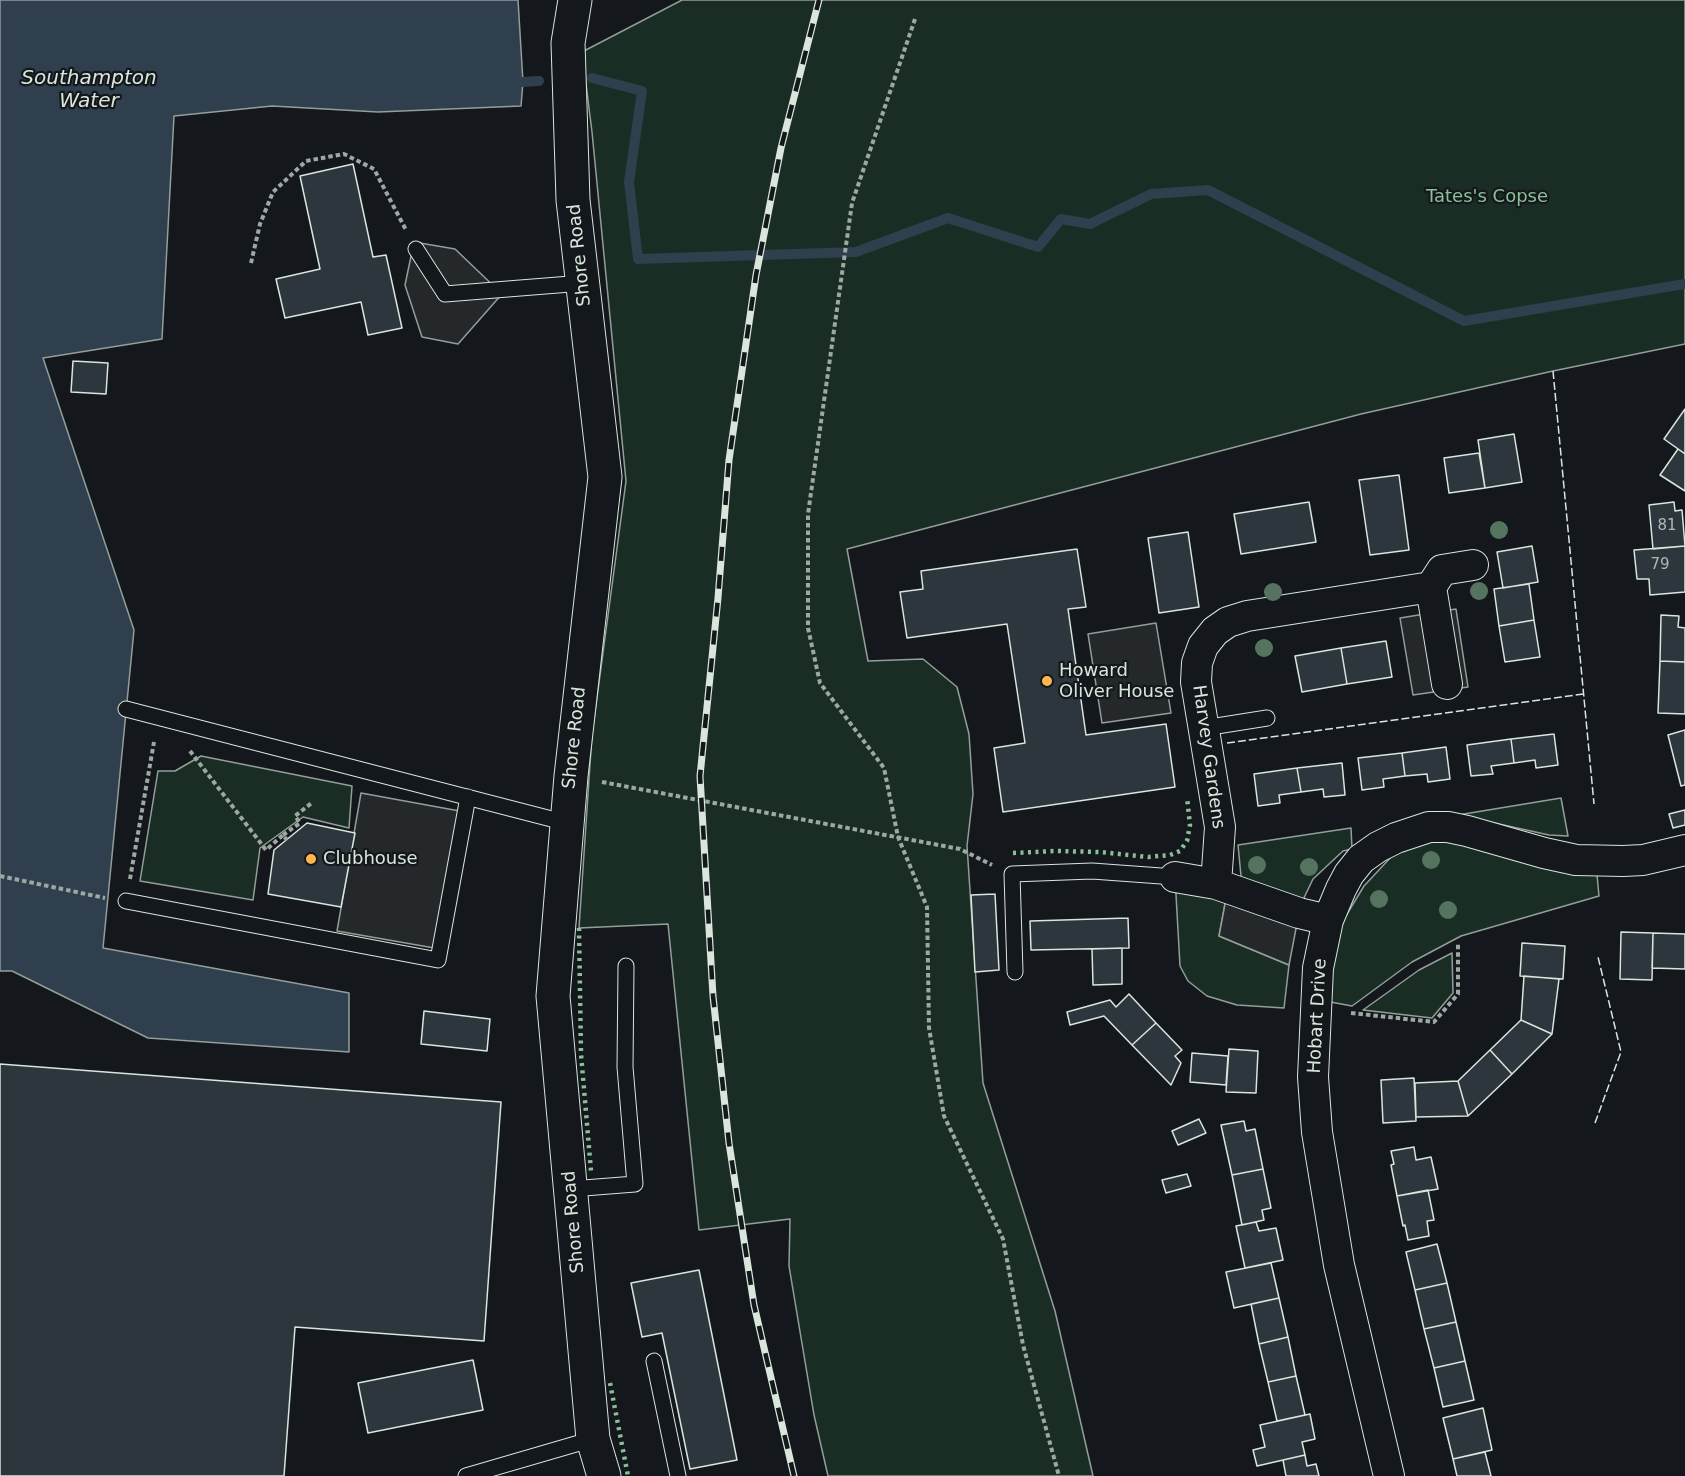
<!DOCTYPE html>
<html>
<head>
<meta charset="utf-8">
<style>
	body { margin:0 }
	canvas { display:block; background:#14181c }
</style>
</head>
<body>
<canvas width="1685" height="1476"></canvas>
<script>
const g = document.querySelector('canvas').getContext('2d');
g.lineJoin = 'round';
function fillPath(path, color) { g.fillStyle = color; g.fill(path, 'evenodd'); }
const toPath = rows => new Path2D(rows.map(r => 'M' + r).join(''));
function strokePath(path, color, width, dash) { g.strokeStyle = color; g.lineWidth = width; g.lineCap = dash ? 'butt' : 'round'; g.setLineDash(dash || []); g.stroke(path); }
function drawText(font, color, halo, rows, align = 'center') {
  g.font = font + ' "DejaVu Sans",sans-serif'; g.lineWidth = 4.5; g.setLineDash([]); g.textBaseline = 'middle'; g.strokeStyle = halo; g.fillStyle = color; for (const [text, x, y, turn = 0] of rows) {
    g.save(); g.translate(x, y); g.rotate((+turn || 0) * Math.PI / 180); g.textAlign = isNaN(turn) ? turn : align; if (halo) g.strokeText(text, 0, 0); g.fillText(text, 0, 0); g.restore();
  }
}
const green = toPath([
	[682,0,1685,0,1685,344,1553,371,1361,414,847,549,868,661,923,659,957,687,969,734,973,794,967,846,983,1083,1055,1311,1093,1476,828,1476,814,1415,789,1266,790,1219,699,1230,668,924,579,928,592,735,626,481,592,132,582,52,682,0],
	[201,756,352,786,349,828,303,817,260,848,253,900,140,881,158,771,175,771,201,756],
	[1561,798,1568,836,1549,835,1458,815,1561,798],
	[1351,828,1352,849,1343,851,1313,879,1302,902,1246,885,1241,876,1238,845,1351,828],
	[1453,841,1597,875,1599,896,1461,936,1412,962,1352,1006,1325,1001,1337,938,1344,919,1364,886,1392,856,1409,846,1424,842,1453,841],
	[1175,877,1228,888,1219,936,1289,965,1284,1008,1237,1005,1207,996,1188,981,1180,966,1175,877],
	[1452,953,1453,993,1432,1018,1363,1010,1419,970,1452,953]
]);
const parking = toPath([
	[414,242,455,249,502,294,458,344,422,337,405,285,414,242],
	[1456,609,1468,687,1413,695,1400,618,1456,609],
	[1156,623,1171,713,1102,723,1088,634,1156,623],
	[361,793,465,812,440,949,337,931,361,793],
	[1228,888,1299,913,1289,965,1219,936,1228,888]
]);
const water = toPath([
	[0,0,518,0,523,82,521,106,378,112,272,106,174,116,162,339,43,358,134,630,103,948,349,993,349,1052,148,1038,12,971,0,971,0,0]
]);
const stream = toPath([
	[592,78,642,91,629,182,638,259,856,252,948,218,1038,247,1061,219,1090,224,1151,194,1208,190,1464,321,1685,284],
	[523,82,539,81]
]);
const building = toPath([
	[353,164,373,257,386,255,402,328,368,335,361,302,285,318,276,279,320,269,300,176,353,164],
	[73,361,108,363,106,394,71,392,73,361],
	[1685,409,1685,454,1664,439,1685,409],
	[1514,434,1522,482,1485,488,1478,440,1514,434],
	[1678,449,1685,454,1685,491,1660,475,1678,449],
	[1479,453,1485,488,1449,493,1444,458,1479,453],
	[1399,475,1409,550,1370,555,1359,480,1399,475],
	[1309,502,1316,542,1241,554,1234,514,1309,502],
	[1674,502,1675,511,1682,510,1685,546,1653,549,1649,505,1674,502],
	[1188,532,1199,607,1159,613,1148,538,1188,532],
	[1532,546,1538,582,1503,588,1497,552,1532,546],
	[1685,546,1685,592,1650,595,1649,579,1637,579,1634,550,1685,546],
	[1077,549,1086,607,1068,609,1086,735,1166,724,1175,787,1003,812,994,748,1025,743,1007,624,907,638,900,592,923,589,921,571,1077,549],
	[1529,584,1534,620,1499,626,1494,589,1529,584],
	[1661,615,1679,616,1678,627,1685,628,1685,662,1660,661,1661,615],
	[1534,620,1540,657,1505,662,1499,626,1534,620],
	[1386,641,1392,677,1347,684,1341,648,1386,641],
	[1341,648,1347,684,1302,692,1295,656,1341,648],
	[1660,661,1685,662,1685,714,1658,713,1660,661],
	[1685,730,1685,785,1681,786,1668,735,1685,730],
	[1554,734,1558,765,1536,768,1535,760,1514,763,1511,739,1554,734],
	[1511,739,1514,763,1491,766,1493,774,1471,776,1467,745,1511,739],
	[1446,747,1450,779,1428,782,1427,774,1405,776,1402,753,1446,747],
	[1402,753,1405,776,1383,779,1384,787,1362,790,1358,758,1402,753],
	[1342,763,1345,795,1324,797,1323,789,1301,792,1297,768,1342,763],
	[1297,768,1301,792,1279,795,1280,803,1258,806,1254,774,1297,768],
	[1685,810,1685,825,1673,828,1669,814,1685,810],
	[307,823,355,833,341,907,268,894,274,850,307,823],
	[995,894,999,970,975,972,971,895,995,894],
	[1128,918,1129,948,1031,950,1030,921,1128,918],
	[1621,932,1653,933,1652,980,1620,979,1621,932],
	[1653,933,1685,934,1685,969,1652,968,1653,933],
	[1522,943,1565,946,1563,979,1520,976,1522,943],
	[1122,948,1122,984,1093,985,1092,949,1122,948],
	[1524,976,1559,979,1552,1034,1521,1020,1524,976],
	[1129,994,1156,1023,1132,1045,1104,1016,1070,1025,1067,1012,1110,1000,1116,1007,1129,994],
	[424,1011,490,1019,487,1051,421,1044,424,1011],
	[1521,1020,1552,1034,1512,1074,1490,1050,1521,1020],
	[1156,1023,1182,1050,1175,1056,1181,1063,1171,1085,1132,1045,1156,1023],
	[1229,1049,1258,1051,1256,1093,1226,1092,1229,1049],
	[1490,1050,1512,1074,1468,1116,1458,1081,1490,1050],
	[1192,1053,1228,1056,1226,1085,1190,1082,1192,1053],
	[0,1064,501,1102,484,1341,295,1327,284,1476,0,1476,0,1064],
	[1414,1078,1416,1121,1383,1123,1381,1080,1414,1078],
	[1458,1081,1468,1116,1416,1117,1415,1083,1458,1081],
	[1199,1119,1206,1133,1178,1145,1172,1131,1199,1119],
	[1244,1121,1246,1131,1255,1129,1263,1169,1232,1175,1221,1125,1244,1121],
	[1414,1147,1416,1160,1431,1157,1438,1189,1397,1196,1391,1165,1394,1164,1391,1151,1414,1147],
	[1263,1169,1271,1208,1262,1210,1264,1220,1242,1225,1232,1175,1263,1169],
	[1187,1174,1191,1186,1166,1193,1162,1180,1187,1174],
	[1428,1190,1434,1220,1427,1221,1429,1236,1408,1240,1405,1225,1403,1226,1397,1196,1428,1190],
	[1256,1222,1259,1231,1276,1228,1283,1260,1245,1268,1236,1226,1256,1222],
	[1437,1244,1447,1283,1415,1290,1406,1252,1437,1244],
	[1271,1263,1279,1298,1234,1308,1226,1272,1271,1263],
	[699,1270,737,1460,690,1469,662,1333,642,1337,631,1283,699,1270],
	[1447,1283,1456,1322,1424,1329,1415,1290,1447,1283],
	[1279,1298,1288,1337,1259,1344,1251,1304,1279,1298],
	[1456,1322,1465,1361,1434,1368,1424,1329,1456,1322],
	[1288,1337,1296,1376,1268,1382,1259,1344,1288,1337],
	[473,1360,483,1410,368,1433,358,1383,473,1360],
	[1465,1361,1474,1400,1443,1407,1434,1368,1465,1361],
	[1296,1376,1305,1415,1277,1421,1268,1382,1296,1376],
	[1483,1408,1492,1450,1453,1459,1443,1418,1483,1408],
	[1310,1414,1315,1439,1302,1442,1305,1455,1257,1466,1253,1450,1265,1447,1260,1425,1310,1414],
	[1485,1452,1491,1476,1457,1476,1453,1459,1485,1452],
	[1305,1455,1307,1466,1316,1464,1319,1476,1286,1476,1283,1460,1305,1455]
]);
const path = toPath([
	[915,19,852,203,808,514,808,628,820,683,884,768,898,837,927,907,929,1028,944,1116,1003,1239,1023,1345,1059,1476],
	[251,263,260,224,273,192,306,161,344,154,374,169,406,230],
	[190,751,266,850,283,835,287,840],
	[602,782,960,849,992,865],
	[283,835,300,823,295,816,313,802],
	[0,876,105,898],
	[130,879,154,742],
	[1351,1013,1434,1022,1458,994,1458,944]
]);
const lane = toPath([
	[416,249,445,294,583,283],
	[126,709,567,823],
	[1204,728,1267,718],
	[126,901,438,960,468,797],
	[1015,972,1012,874,1092,871,1175,877],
	[571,1189,635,1184,625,1067,626,966],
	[654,1361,678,1476],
	[466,1476,593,1439]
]);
const street = toPath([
	[1431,587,1447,684],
	[1175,877,1216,884],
	[1328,920,1299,913,1216,884,1220,827,1196,682,1197,663,1203,646,1215,631,1228,622,1247,616,1431,587,1442,570,1473,565],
	[1389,1476,1339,1265,1317,1132,1313,1077,1318,968,1328,920,1341,889,1349,874,1361,859,1378,847,1396,838,1429,827,1448,827,1467,831,1544,853,1576,860,1623,861,1643,860,1685,850]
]);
const secondary = toPath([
	[575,0,568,43,573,200,605,477,571,776,553,996,593,1439,604,1476]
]);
const rail = toPath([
	[794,1476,754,1305,729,1143,713,996,700,776,718,598,729,460,756,275,781,148,819,0]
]);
const hedge = toPath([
	[1013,853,1056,851,1100,852,1148,857,1170,855,1180,851,1187,841,1190,825,1187,797],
	[579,928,581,1054,591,1171],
	[610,1383,628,1476]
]);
const fence = toPath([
	[1553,371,1594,804],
	[1227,743,1583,694],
	[1595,1123,1621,1052,1598,957]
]);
const trees = [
	[1499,530],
	[1479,591],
	[1273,592],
	[1264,648],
	[1431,860],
	[1257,865],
	[1309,867],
	[1379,899],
	[1448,910]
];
const markers = [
	[1047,681,6,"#ffb74d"],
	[311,859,6,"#ffb74d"]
];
const numberNames = [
	["81",1667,526],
	["79",1660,565]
];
const parkNames = [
	["Tates's Copse",1487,197]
];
const streetNames = [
	["Shore Road",580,255,-96],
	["Shore Road",575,738,-84],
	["Harvey Gardens",1208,757,82],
	["Hobart Drive",1318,1016,-87],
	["Shore Road",574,1222,-95]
];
const poiNames = [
	["Howard",1059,671],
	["Oliver House",1059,692],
	["Clubhouse",323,859]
];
const waterNames = [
	["Southampton",89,79],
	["Water",89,102]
];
fillPath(green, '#1a2d24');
strokePath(green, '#939e99', 1.5);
fillPath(parking, '#24282b');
strokePath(parking, '#939e99', 1.5);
fillPath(water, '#2f3f4d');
strokePath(water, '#939e99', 1.5);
strokePath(stream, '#2f3f4d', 10);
fillPath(building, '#2c363c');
strokePath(building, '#d8e6dc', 1.5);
strokePath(lane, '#d8e6dc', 17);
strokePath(street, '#d8e6dc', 32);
strokePath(secondary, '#d8e6dc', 35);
strokePath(path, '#9da8a2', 4, [4.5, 3]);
strokePath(lane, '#14181c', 15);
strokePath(street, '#14181c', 30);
strokePath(secondary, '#14181c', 33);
strokePath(rail, '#d8e6dc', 7);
strokePath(rail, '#14181c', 4.5, [14]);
strokePath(hedge, '#8ac095', 4.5, [3, 4.5]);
strokePath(fence, '#d8e6dc', 1.5, [8, 3]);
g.fillStyle = '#55745f';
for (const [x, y] of trees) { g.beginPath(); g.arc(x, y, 9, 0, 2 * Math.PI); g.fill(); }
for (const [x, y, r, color] of markers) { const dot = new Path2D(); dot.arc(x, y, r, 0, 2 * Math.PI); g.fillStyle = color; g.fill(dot); strokePath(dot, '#14181c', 2); }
drawText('15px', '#adbab4', null, numberNames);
drawText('18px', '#8ac095', '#14181c', parkNames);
drawText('18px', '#d8e6dc', '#14181c', streetNames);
drawText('18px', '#d8e6dc', '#14181c', poiNames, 'left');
drawText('italic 20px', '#d8e6dc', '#14181c', waterNames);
</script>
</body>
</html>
